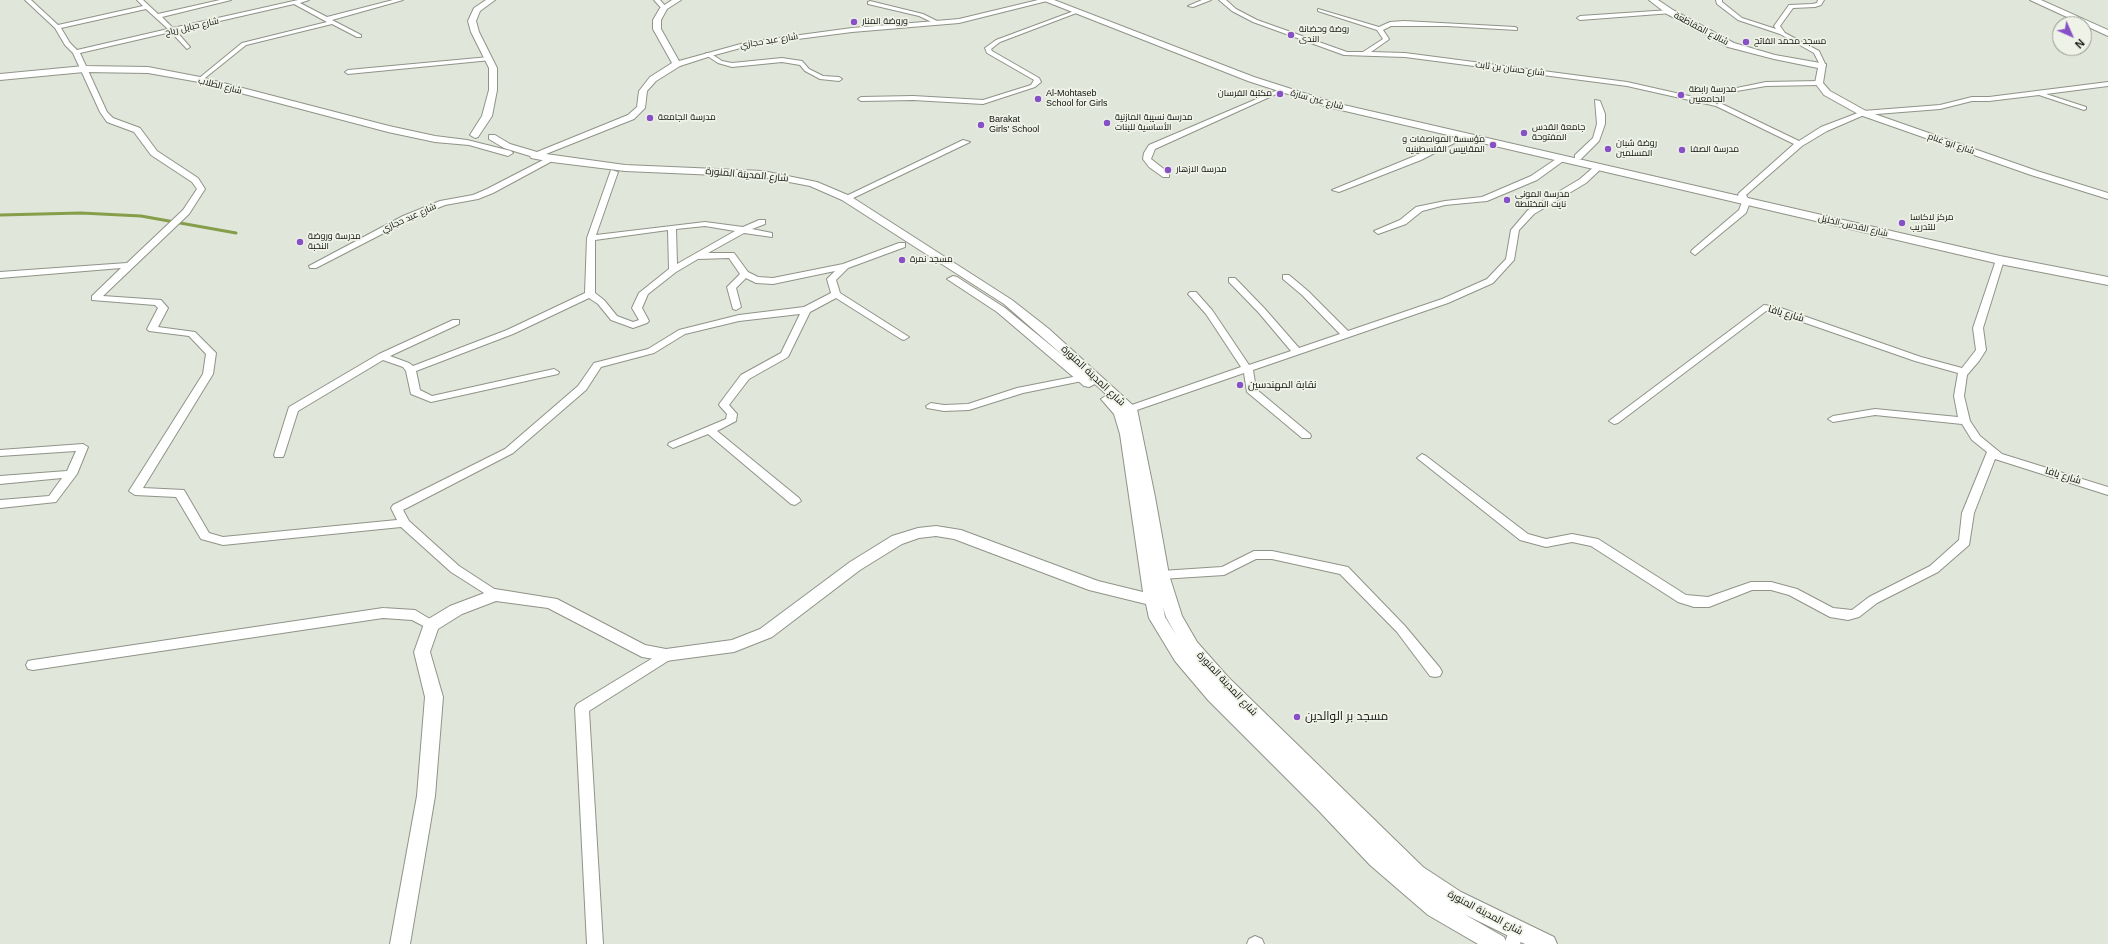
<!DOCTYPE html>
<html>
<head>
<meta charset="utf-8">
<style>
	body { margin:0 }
	#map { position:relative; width:2108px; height:944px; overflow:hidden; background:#e1e6da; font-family:Arial,sans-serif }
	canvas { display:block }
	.north { position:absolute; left:2052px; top:16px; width:40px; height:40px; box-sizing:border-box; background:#eff3e7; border:1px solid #95988f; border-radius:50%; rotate:135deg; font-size:11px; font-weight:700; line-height:16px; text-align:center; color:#0f100c }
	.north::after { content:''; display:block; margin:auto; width:14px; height:18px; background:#8850c7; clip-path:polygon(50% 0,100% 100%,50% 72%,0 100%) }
</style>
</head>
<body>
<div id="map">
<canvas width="2108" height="944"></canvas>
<div class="north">N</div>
</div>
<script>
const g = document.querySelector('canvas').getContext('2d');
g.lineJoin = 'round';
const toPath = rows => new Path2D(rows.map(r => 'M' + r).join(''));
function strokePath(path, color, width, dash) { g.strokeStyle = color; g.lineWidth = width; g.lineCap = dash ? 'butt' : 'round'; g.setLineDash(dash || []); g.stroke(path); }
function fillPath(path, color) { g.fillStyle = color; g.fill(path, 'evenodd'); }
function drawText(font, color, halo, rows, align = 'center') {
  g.font = font + ' Arial,Cairo,sans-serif'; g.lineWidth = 3.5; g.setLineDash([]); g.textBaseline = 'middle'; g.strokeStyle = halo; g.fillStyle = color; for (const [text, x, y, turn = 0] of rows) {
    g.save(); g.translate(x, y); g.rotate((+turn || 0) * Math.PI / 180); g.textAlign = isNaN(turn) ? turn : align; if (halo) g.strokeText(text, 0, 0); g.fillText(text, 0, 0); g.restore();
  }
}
const stream = toPath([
	[0,215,81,213,141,216,236,233]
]);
const minor = toPath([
	[25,0,31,0,58,25,143,6,137,0,143,0,158,14,220,0,231,0,162,17,173,28,298,0,309,0,300,3,327,17,393,0,403,0,332,20,361,35,361,37,357,37,332,24,246,45,200,82,197,80,198,79,242,43,327,22,294,4,176,31,190,47,187,49,171,32,80,53,107,112,113,118,140,128,157,151,198,178,205,189,189,214,103,296,161,300,168,308,158,327,195,332,216,353,213,374,143,488,184,490,209,533,223,537,397,520,391,508,393,505,505,449,578,386,594,363,648,349,679,330,739,315,804,307,831,293,827,279,835,271,773,284,756,283,746,278,736,288,741,307,736,310,733,309,727,287,740,274,729,258,698,259,676,272,648,294,642,308,649,321,647,323,633,328,611,320,598,304,589,298,513,334,416,371,420,390,432,396,554,369,559,372,558,374,431,402,411,394,406,371,403,367,383,360,298,411,284,455,283,457,275,457,274,455,289,407,379,354,453,320,459,320,459,324,390,356,409,363,413,366,507,330,585,293,587,238,611,170,618,172,596,235,705,222,743,227,759,220,765,220,765,224,752,229,772,233,772,237,744,233,708,253,734,253,748,272,758,277,773,278,843,264,899,243,905,243,905,247,848,268,836,280,840,293,909,337,904,340,901,339,836,298,810,312,788,357,749,379,729,405,737,414,736,421,717,431,799,498,801,501,795,505,791,504,708,434,673,448,668,445,669,443,726,419,727,414,719,405,720,403,741,375,781,353,800,314,739,321,685,334,654,353,601,367,586,390,513,453,403,510,409,521,459,566,499,592,501,595,499,598,495,600,451,572,401,527,223,545,201,539,176,497,135,495,129,491,203,374,206,354,189,336,149,331,147,329,158,308,155,305,92,300,92,296,121,268,0,278,0,272,127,263,183,210,197,189,192,182,151,155,134,132,107,122,100,112,73,53,65,45,55,28,25,0],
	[146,9,168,29,77,50,70,43,61,28,146,9],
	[705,226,735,231,677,264,676,229,705,226],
	[668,230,669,269,639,293,632,308,639,320,633,322,617,316,604,300,595,293,595,240,668,230],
	[654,0,660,0,667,8,666,9,662,9,654,0],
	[1202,0,1211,0,1193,7,1188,6,1202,0],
	[1219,0,1226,0,1236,9,1257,20,1347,52,1363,52,1383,39,1377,30,1318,11,1318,9,1379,27,1390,22,1404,21,1515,27,1517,28,1517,30,1447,26,1391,26,1383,30,1389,39,1388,40,1371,52,1405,53,1627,82,1720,103,1799,141,1821,127,1863,111,1940,105,1972,97,1989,97,2108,82,2108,86,2046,94,2086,107,2086,109,2084,110,2039,95,1989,101,1972,101,1940,109,1864,115,1827,131,1802,146,1746,195,1750,202,1746,213,1695,255,1691,252,1692,250,1739,210,1742,202,1738,195,1739,193,1794,144,1716,106,1627,86,1405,57,1344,55,1253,22,1232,11,1219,0],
	[1716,0,1722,0,1722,2,1742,18,1776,29,1774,26,1789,5,1812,4,1817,3,1818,0,1824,0,1821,5,1815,7,1793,8,1780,26,1785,33,1819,51,1826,66,1821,67,1814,53,1780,34,1738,20,1717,4,1716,0],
	[870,1,923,14,939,22,934,23,919,16,868,4,868,2,870,1],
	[1670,10,1673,12,1672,13,1580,20,1577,18,1580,16,1670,10],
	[1074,11,1079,12,1000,42,991,49,992,51,1039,78,1041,82,1035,87,983,104,913,100,861,101,858,99,861,97,913,96,983,100,1031,85,1034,80,987,53,985,48,996,40,1074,11],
	[706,53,710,53,722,61,732,63,782,58,802,61,809,69,823,76,839,77,842,79,839,81,820,79,805,71,800,65,782,62,732,67,718,63,706,55,706,53],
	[489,57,492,59,491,60,348,74,345,72,348,70,489,57],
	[1766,82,1819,81,1822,83,1819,85,1766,86,1725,93,1722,91,1766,82],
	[1280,89,1285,90,1155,149,1151,159,1169,173,1169,177,1163,177,1149,167,1143,159,1144,153,1149,145,1280,89],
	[1595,100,1600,101,1605,114,1605,124,1599,141,1581,159,1575,159,1575,155,1593,138,1597,124,1595,100],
	[1461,134,1468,136,1421,160,1339,192,1332,190,1415,156,1461,134],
	[963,140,970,142,849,200,842,198,963,140],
	[549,157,556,159,493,193,478,199,445,205,409,220,316,268,310,268,309,266,403,216,440,201,473,195,487,189,549,157],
	[1559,157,1566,159,1537,180,1487,201,1445,205,1422,211,1406,224,1378,234,1374,231,1400,220,1416,207,1445,201,1482,197,1531,176,1559,157],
	[1595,166,1602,168,1586,183,1534,214,1519,230,1514,260,1493,283,1448,303,1253,370,1256,389,1310,434,1311,436,1310,438,1302,438,1247,392,1244,373,1134,411,1126,411,1125,409,1126,407,1241,367,1206,314,1188,294,1190,292,1196,292,1212,310,1249,365,1291,351,1259,313,1229,282,1229,278,1235,278,1265,309,1299,348,1340,334,1302,295,1283,279,1283,275,1289,275,1308,291,1348,331,1442,299,1487,279,1506,259,1511,230,1528,210,1580,179,1595,166],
	[2000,257,2004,260,1983,328,1986,350,1979,361,1967,375,1964,396,1970,421,1980,436,2002,454,2108,487,2108,495,1995,459,1974,513,1969,545,1938,572,1877,603,1859,617,1848,620,1830,617,1789,595,1771,590,1752,590,1709,607,1694,607,1678,602,1591,546,1572,542,1546,547,1520,540,1417,458,1422,454,1426,456,1528,534,1546,539,1572,534,1598,539,1686,595,1708,597,1751,582,1771,582,1797,589,1833,608,1852,610,1869,597,1930,566,1959,540,1962,513,1987,452,1972,440,1962,424,1875,415,1833,422,1828,419,1833,416,1875,409,1958,417,1954,396,1958,373,1915,361,1774,312,1766,311,1618,423,1614,424,1609,421,1764,305,1778,307,1921,357,1962,368,1976,350,1973,328,1996,260,2000,257],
	[1083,375,1087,376,1088,378,1087,380,1023,393,969,410,944,411,927,408,926,406,931,403,944,405,968,404,1017,388,1083,375],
	[83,444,88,447,77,474,56,502,0,508,0,500,49,496,62,478,0,484,0,476,67,471,76,451,0,456,0,450,83,444],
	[1254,551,1272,551,1348,567,1405,626,1440,668,1442,672,1440,676,1435,677,1430,676,1397,632,1340,574,1272,559,1256,559,1224,575,1161,579,1157,578,1155,575,1157,572,1161,571,1222,567,1254,551],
	[383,608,415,610,435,622,437,625,435,628,431,630,412,620,383,618,33,670,28,669,26,665,28,661,33,660,383,608],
	[666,650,671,651,672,655,671,659,589,711,603,944,587,944,575,708,577,704,666,650],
	[1517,923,1523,926,1525,931,1520,944,1504,944,1511,926,1517,923],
	[1255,936,1262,939,1264,944,1247,944,1249,939,1255,936]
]);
const tertiary = toPath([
	[486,0,495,0,480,11,476,21,479,32,497,68,497,90,492,116,478,137,475,138,470,135,482,116,489,90,489,68,471,32,468,21,474,8,486,0],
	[672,0,681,0,667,9,661,20,661,29,679,61,748,42,852,28,959,19,1038,0,1051,0,959,23,852,32,790,40,748,46,711,56,680,66,656,81,647,91,645,108,634,119,546,154,625,165,763,171,817,182,850,196,1012,300,1049,329,1137,409,1155,497,1169,575,1182,616,1197,642,1228,677,1423,867,1461,892,1554,937,1557,944,1525,944,1464,914,1504,937,1507,944,1478,944,1428,915,1370,865,1318,810,1208,700,1175,661,1149,618,1146,604,1089,590,954,539,936,536,919,538,902,544,860,570,772,637,734,652,666,661,642,657,548,608,496,601,462,614,438,629,430,652,443,697,435,796,410,944,390,944,417,796,425,697,414,652,425,621,450,606,495,589,557,599,645,645,666,649,732,640,760,629,850,562,892,536,918,528,936,526,961,530,1098,581,1143,592,1120,434,1114,414,1101,399,1107,395,1095,384,1089,387,1084,386,997,312,947,279,953,276,957,277,1005,308,1066,358,1004,304,842,200,810,186,763,177,625,171,552,162,531,158,530,156,504,148,489,139,489,135,495,135,510,144,537,152,628,115,637,107,639,91,650,77,672,63,653,29,653,20,660,8,672,0],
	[1163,607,1166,617,1176,635,1165,617,1163,607],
	[1649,0,1658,0,1673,10,1734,43,1775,55,1826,64,1823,83,1830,91,1866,111,2037,171,2108,193,2108,199,2031,175,1860,115,1824,95,1815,83,1818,68,1774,59,1728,47,1667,14,1649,0],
	[84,66,148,67,200,77,389,126,435,136,467,140,511,151,513,153,508,156,469,145,435,142,388,132,199,82,148,73,84,72,0,80,0,74,84,66]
]);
const secondary = toPath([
	[1042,0,1054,0,1254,77,1335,103,2000,256,2108,277,2108,285,2000,264,1328,107,1248,81,1042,0],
	[2030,0,2041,0,2108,30,2108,36,2030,0]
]);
const markers = [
	[854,22,4,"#8850c7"],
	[1291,35,4,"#8850c7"],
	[1746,42,4,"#8850c7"],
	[1280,94,4,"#8850c7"],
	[1681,95,4,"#8850c7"],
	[1038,99,4,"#8850c7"],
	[650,118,4,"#8850c7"],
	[1107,123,4,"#8850c7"],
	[981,125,4,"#8850c7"],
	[1524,133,4,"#8850c7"],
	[1493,145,4,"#8850c7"],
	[1608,149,4,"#8850c7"],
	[1682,150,4,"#8850c7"],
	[1168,170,4,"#8850c7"],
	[1507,200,4,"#8850c7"],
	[1902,223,4,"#8850c7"],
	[300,242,4,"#8850c7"],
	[902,260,4,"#8850c7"],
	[1240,385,4,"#8850c7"],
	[1297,717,4,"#8850c7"]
];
const farPoinames = [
	["وروضة المنار",862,22],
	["روضة وحضانة",1299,30],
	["الندى",1299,40],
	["مسجد محمد الفاتح",1754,42],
	["مدرسة رابطة",1689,90],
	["الجامعيين",1689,100],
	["Al-Mohtaseb",1046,94],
	["School for Girls",1046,104],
	["مكتبة الفرسان",1272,94,"right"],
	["مدرسة الجامعة",658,118],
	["مدرسة نسيبة المازنية",1115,118],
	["الأساسية للبنات",1115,128],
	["Barakat",989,120],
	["Girls' School",989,130],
	["جامعة القدس",1532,128],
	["المفتوحة",1532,138],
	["مؤسسة المواصفات و",1485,140,"right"],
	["المقاييس الفلسطينيه",1485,150,"right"],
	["روضة شبان",1616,144],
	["المسلمين",1616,154],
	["مدرسة الصفا",1690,150],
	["مدرسة الازهار",1176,170],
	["مدرسة الموني",1515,195],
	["نايت المختلطة",1515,205],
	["مركز لاكاسا",1910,218],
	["للتدريب",1910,228],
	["مدرسة وروضة",308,237],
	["النخبة",308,247],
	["مسجد نمرة",910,260]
];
const farStreetnames = [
	["شارع حبايل رياح",192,27,-13],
	["شالاع المقاطعة",1701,29,28],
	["شارع عبد حجازي",769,41,-9],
	["شارع حسان بن ثابت",1510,69,7],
	["شارع الطلاب",220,86,14],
	["شارع عين سارة",1317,100,15],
	["شارع ابو غنام",1951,144,19],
	["شارع عبد حجازي",409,218,-24],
	["شارع القدس-الخليل",1853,226,13]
];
const streetNames = [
	["شارع المدينة المنورة",747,175,5],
	["شارع يافا",1786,314,16],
	["شارع المدينة المنورة",1093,376,43],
	["شارع يافا",2063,476,17],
	["شارع المدينة المنورة",1227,684,47],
	["شارع المدينة المنورة",1485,913,28]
];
const poiNames = [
	["نقابة المهندسين",1248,385]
];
const nearPoinames = [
	["مسجد بر الوالدين",1305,717]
];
strokePath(stream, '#869e4a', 3);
strokePath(minor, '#8f9388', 2);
strokePath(tertiary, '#8f9388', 2);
strokePath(secondary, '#8f9388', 2);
fillPath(minor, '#fff');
fillPath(tertiary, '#fff');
fillPath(secondary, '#fff');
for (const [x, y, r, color] of markers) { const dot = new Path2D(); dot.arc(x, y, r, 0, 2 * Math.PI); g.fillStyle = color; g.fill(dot); strokePath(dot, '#eff3e7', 1.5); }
drawText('9px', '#0f100c', '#eff3e7', farPoinames, 'left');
drawText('9px', '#0f100c', '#eff3e7', farStreetnames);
drawText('10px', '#0f100c', '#eff3e7', streetNames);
drawText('10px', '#0f100c', '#eff3e7', poiNames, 'left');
drawText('12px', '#0f100c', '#eff3e7', nearPoinames, 'left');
</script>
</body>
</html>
